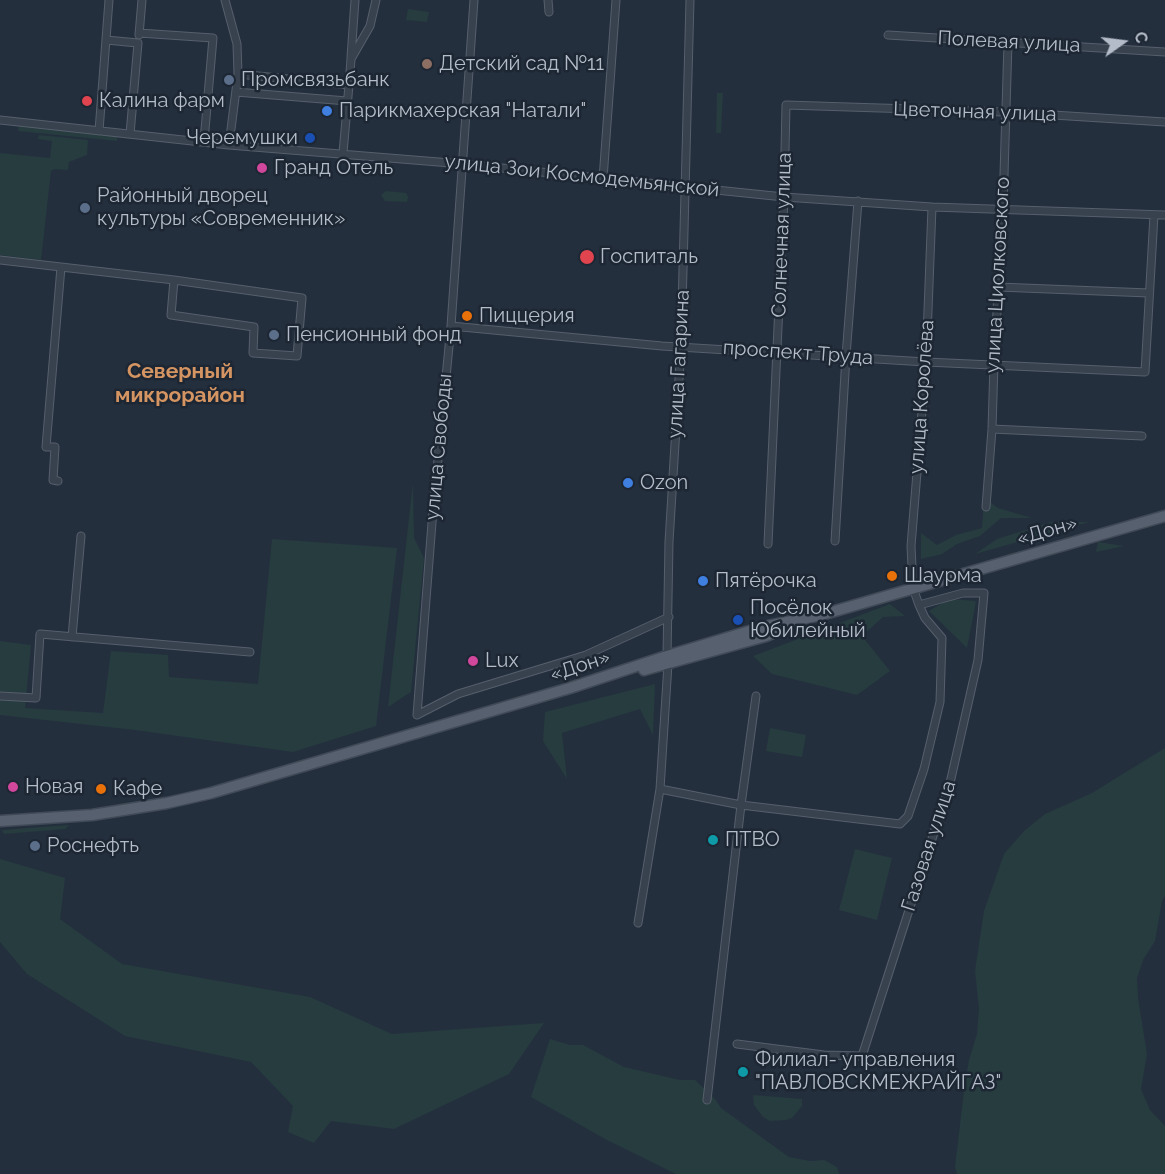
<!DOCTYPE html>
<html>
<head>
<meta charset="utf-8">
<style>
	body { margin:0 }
	#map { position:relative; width:1165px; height:1174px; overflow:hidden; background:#242f3e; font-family:Raleway,sans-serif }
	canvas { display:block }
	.north { position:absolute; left:1093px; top:12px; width:60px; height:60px; -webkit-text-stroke:4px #1d2633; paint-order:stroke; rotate:76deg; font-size:16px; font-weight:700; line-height:24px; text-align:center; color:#b4bcc9 }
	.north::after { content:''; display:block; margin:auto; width:21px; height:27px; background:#b4bcc9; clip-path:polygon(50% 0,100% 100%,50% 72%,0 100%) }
</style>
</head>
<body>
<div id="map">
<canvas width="1165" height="1174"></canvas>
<div class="north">С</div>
</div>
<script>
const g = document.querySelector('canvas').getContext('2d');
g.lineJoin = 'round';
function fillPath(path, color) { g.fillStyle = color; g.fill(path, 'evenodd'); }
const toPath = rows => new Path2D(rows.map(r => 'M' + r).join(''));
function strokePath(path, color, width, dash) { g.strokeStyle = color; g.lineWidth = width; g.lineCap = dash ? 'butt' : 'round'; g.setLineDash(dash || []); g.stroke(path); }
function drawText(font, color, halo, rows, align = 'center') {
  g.font = font + ' Raleway,sans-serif'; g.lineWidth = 5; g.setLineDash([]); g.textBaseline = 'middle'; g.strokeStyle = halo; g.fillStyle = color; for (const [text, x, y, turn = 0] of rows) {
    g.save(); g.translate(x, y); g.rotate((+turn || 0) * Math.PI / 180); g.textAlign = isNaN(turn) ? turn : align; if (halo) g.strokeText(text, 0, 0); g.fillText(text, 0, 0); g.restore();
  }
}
const green = toPath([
	[408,9,429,12,427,22,406,20],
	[717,93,723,93,721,133,716,133],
	[19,124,118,134,117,141,18,131],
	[39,135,88,140,87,155,69,162,68,170,54,169,51,171,41,260,0,255,0,153,50,158,52,141,38,139],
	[386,191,406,193,408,197,407,202,385,201,381,195],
	[413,482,414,538,424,558,411,692,388,707],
	[984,498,998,508,1032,518,1001,518,980,536,957,544,942,554,921,559,921,533,937,545,956,535,982,528],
	[1051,522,1089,522,975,554,997,539],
	[272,539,397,548,376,726,293,752,135,730,0,715,0,641,31,645,25,708,103,713,111,651,168,655,169,677,258,684],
	[1098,542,1124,546,1096,552],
	[949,599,976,601,967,648,929,611],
	[890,604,905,616,883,617,862,636,890,671,857,695,772,674,753,656],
	[655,684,653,735,640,709,562,733,567,779,543,741,545,712],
	[770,728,806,735,802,757,766,751],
	[1165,748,1165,896,1162,901,1155,941,1143,960,1137,978,1138,998,1147,1054,1141,1089,1150,1110,1165,1126,1165,1174,957,1174,955,1167,964,1091,969,1060,977,1034,979,1009,975,971,984,911,1004,854,1024,831,1045,814,1092,793],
	[69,825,65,829,4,834,2,830],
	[855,849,892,858,877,920,839,910],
	[0,859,65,878,60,919,122,964,310,997,392,1034,544,1023,509,1074,394,1129,331,1121,314,1143,288,1132,293,1106,251,1062,125,1036,27,974,0,942],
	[550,1039,570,1045,583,1045,624,1067,680,1080,695,1080,715,1099,721,1108,789,1157,810,1161,824,1160,837,1167,839,1174,676,1174,607,1140,531,1097],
	[753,1095,802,1099,802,1106,792,1118,786,1120,770,1121,763,1117,754,1105]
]);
const minor = toPath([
	[225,0,237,44,238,74],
	[548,0,549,12],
	[139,33,213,38,204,141],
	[139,35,142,0],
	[888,35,1165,52],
	[106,40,138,43,130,134],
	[351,57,355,0],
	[349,85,351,59,370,26,376,0],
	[236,92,347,101],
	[0,120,229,145,463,164,784,197,932,207,1165,215],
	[99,131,109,0],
	[229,145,238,74,349,85,343,153],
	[603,179,616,0],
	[0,260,174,280,302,298,297,356,253,353,254,327,171,315,174,280],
	[998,287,1149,293],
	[451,326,662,346,926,362,1145,372,1154,215],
	[992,429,1142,436],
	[58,481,53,480,55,447,46,447,61,267],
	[986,507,992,429,994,363,1003,208,1008,42],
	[835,541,846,356,858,201],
	[768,544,784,197,786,105,1005,112,1165,122],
	[72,637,81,536],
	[667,656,669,542,681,346,690,0],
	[0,696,36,698,40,634,250,652],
	[417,715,433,510,451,326,474,0],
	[417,715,458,694,586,655,669,617],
	[660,789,741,805,900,824,908,816,924,769,940,702,942,638,925,618,919,605],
	[638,923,660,789,668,664],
	[737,1044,824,1055,862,1056,950,783,978,660,984,593,963,593,919,605,913,588,911,546,926,362,932,207],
	[707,1100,741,805,756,696]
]);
const primary = toPath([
	[644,670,766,636,787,627],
	[0,821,92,815,167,803,211,793,570,688,667,656,763,627,821,615,1165,516]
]);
const markers = [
	[427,64,6,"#8d6e63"],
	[229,80,6,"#5c6f8a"],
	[87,101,6,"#e0444e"],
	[327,111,6,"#3f7fe0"],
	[310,138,6,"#1a4fb4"],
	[262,168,6,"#d1479c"],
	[85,208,6,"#5c6f8a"],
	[587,257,8,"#e0444e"],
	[467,316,6,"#e8710a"],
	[274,335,6,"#5c6f8a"],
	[628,483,6,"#3f7fe0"],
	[892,576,6,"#e8710a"],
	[703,581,6,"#3f7fe0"],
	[738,620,6,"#1a4fb4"],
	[473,661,6,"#d1479c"],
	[13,787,6,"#d1479c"],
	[101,789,6,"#e8710a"],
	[713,840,6,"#0f9aa8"],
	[35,846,6,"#5c6f8a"],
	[743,1072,6,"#0f9aa8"]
];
const streetNames = [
	["Полевая улица",1009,42,3],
	["Цветочная улица",975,112,2],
	["улица Зои Космодемьянской",582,176,6],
	["Солнечная улица",782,235,-88],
	["улица Циолковского",998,275,-87],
	["проспект Труда",798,353,4],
	["улица Гагарина",679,364,-87],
	["улица Королёва",922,397,-86],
	["улица Свободы",439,447,-85],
	["«Дон»",1047,531,-16],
	["«Дон»",580,666,-18],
	["Газовая улица",929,846,-72]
];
const poiNames = [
	["Детский сад №11",439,64],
	["Промсвязьбанк",241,80],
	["Калина фарм",99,101],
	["Парикмахерская \"Натали\"",339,111],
	["Черемушки",298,138,"right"],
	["Гранд Отель",274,168],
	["Районный дворец",97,196],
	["культуры «Современник»",97,219],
	["Госпиталь",600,257],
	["Пиццерия",479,316],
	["Пенсионный фонд",286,335],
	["Ozon",640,483],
	["Шаурма",904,576],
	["Пятёрочка",715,581],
	["Посёлок",750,608],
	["Юбилейный",750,631],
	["Lux",485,661],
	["Новая",25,787],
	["Кафе",113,789],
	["ПТВО",725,840],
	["Роснефть",47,846],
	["Филиал- управления",755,1060],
	["\"ПАВЛОВСКМЕЖРАЙГАЗ\"",755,1083]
];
const neighbourhoodNames = [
	["Северный",180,372],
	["микрорайон",180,396]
];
fillPath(green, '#263c3f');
strokePath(minor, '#565f6c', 9);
strokePath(primary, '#414a57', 13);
strokePath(minor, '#38414e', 7);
strokePath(primary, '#56606e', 10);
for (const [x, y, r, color] of markers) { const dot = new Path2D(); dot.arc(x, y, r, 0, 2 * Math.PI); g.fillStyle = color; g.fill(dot); strokePath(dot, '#1d2633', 2); }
drawText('20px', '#b4bcc9', '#1d2633', streetNames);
drawText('20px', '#b4bcc9', '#1d2633', poiNames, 'left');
drawText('bold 21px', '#d59563', '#1d2633', neighbourhoodNames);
</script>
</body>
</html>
